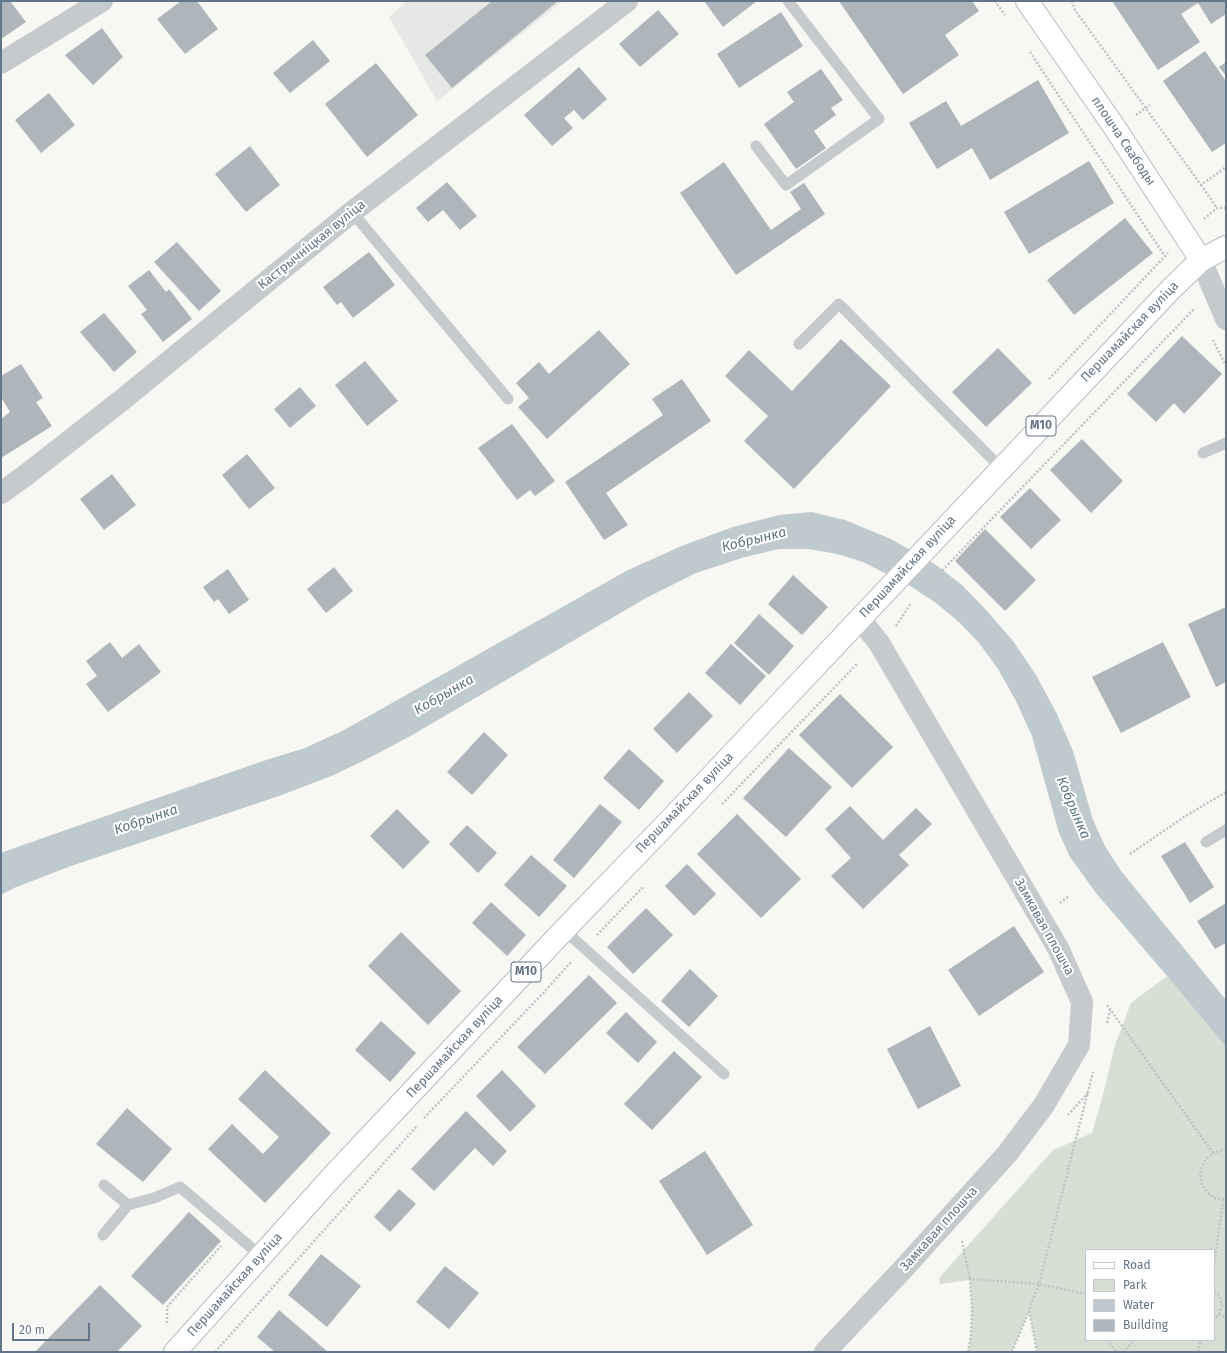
<!DOCTYPE html>
<html>
<head>
<meta charset="utf-8">
<style>
	body { margin:0 }
	#map { position:relative; width:1227px; height:1353px; overflow:hidden; background:#f7f7f3; font-family:"Fira Sans",sans-serif }
	canvas { display:block }
	.frame { position:absolute; inset:0; border:2px solid #637586; pointer-events:none }
	.legend { position:absolute; left:1085px; top:1249px; width:130px; height:92px; box-sizing:border-box; background:#fff; border:1px solid #c1c8cf; margin:0; padding:5px 7px; list-style:none; font-size:12px; color:#637586 }
	.legend li { display:flex; align-items:center; gap:8px; height:20px }
	.legend b { width:20px; border:1px solid #c1c8cf }
	.scale { position:absolute; left:12px; top:1323px; width:78px; height:18px; box-sizing:border-box; border:2px solid #637586; border-top:0; padding-left:5px; font-size:12px; line-height:14px; white-space:nowrap; color:#637586; -webkit-text-stroke:3px #fff; paint-order:stroke }
</style>
</head>
<body>
<div id="map">
<canvas width="1227" height="1353"></canvas>
<div class="frame"></div>
<ul class="legend">
<li><b style="height:5px;background:#fff"></b>Road</li>
<li><b style="height:11px;background:#d7dfd4"></b>Park</li>
<li><b style="height:11px;background:#bfcacf"></b>Water</li>
<li><b style="height:11px;background:#aeb5bb"></b>Building</li>
</ul>
<div class="scale">20 m</div>
</div>
<script>
const g = document.querySelector('canvas').getContext('2d');
g.lineJoin = 'round';
function fillPath(path, color) { g.fillStyle = color; g.fill(path, 'evenodd'); }
const toPath = rows => new Path2D(rows.map(r => 'M' + r).join(''));
function strokePath(path, color, width, dash) { g.strokeStyle = color; g.lineWidth = width; g.lineCap = dash ? 'butt' : 'round'; g.setLineDash(dash || []); g.stroke(path); }
function drawText(font, color, halo, rows, align = 'center') {
  g.font = font + ' "Fira Sans",sans-serif'; g.lineWidth = 4; g.setLineDash([]); g.textBaseline = 'middle'; g.strokeStyle = halo; g.fillStyle = color; for (const [text, x, y, turn = 0] of rows) {
    g.save(); g.translate(x, y); g.rotate((+turn || 0) * Math.PI / 180); g.textAlign = isNaN(turn) ? turn : align; if (halo) g.strokeText(text, 0, 0); g.fillText(text, 0, 0); g.restore();
  }
}
const built = toPath([
	[407,1,563,1,437,101,389,17]
]);
const green = toPath([
	[1167,976,1226,1047,1226,1352,1037,1352,1029,1311,1012,1352,968,1352,971,1336,972,1308,970,1280,940,1284,939,1278,1053,1150,1092,1133,1103,1095,1115,1045,1131,1003],
	[1086,1250,1214,1250,1214,1340,1086,1340]
]);
const water = toPath([
	[811,512,845,520,891,539,936,565,962,585,987,611,1013,641,1036,675,1057,714,1073,751,1093,820,1105,846,1121,871,1226,1000,1226,1047,1167,976,1096,893,1070,857,1059,833,1032,736,1016,701,998,669,979,643,960,623,936,603,912,587,863,562,837,554,809,549,779,549,745,557,696,573,646,598,414,734,371,757,334,775,279,796,71,866,14,888,1,895,1,853,6,851,263,761,305,748,344,730,628,570,684,545,733,527,779,515]
]);
const building = toPath([
	[1,1,10,1,26,22,1,39],
	[181,1,197,1,218,29,185,54,157,19],
	[492,1,558,1,452,88,425,55],
	[704,1,757,1,723,27],
	[839,1,972,1,979,11,945,35,959,55,903,94],
	[1112,1,1226,1,1226,14,1211,24,1198,3,1181,14,1200,42,1158,70],
	[658,10,679,34,640,67,619,44],
	[781,12,803,46,739,88,717,54],
	[102,28,123,57,93,85,65,55],
	[313,40,330,61,290,93,273,73],
	[1205,51,1226,81,1226,143,1212,152,1163,81],
	[1226,62,1226,76,1219,67],
	[376,63,418,115,367,157,325,104],
	[579,67,607,99,583,120,574,110,564,118,573,128,552,146,524,115],
	[821,69,843,100,831,108,836,115,814,131,826,148,796,169,764,124,794,102,787,92],
	[1038,80,1069,133,990,180,972,148,937,169,909,123,946,101,961,126],
	[49,93,75,125,41,153,15,120],
	[250,146,280,185,246,212,215,174],
	[1089,161,1114,203,1029,254,1004,212],
	[724,162,771,230,801,209,790,192,804,183,825,214,736,275,680,193],
	[447,182,477,216,460,230,443,210,428,222,416,208],
	[1125,218,1153,253,1074,315,1047,280],
	[177,242,221,291,199,311,154,262],
	[369,252,395,285,353,318,341,302,337,305,323,287],
	[149,270,166,292,169,289,192,319,163,342,141,314,147,310,128,286],
	[104,313,137,352,114,372,80,332],
	[599,330,630,364,547,439,518,407,529,398,516,383,539,362,549,374],
	[1182,336,1222,374,1184,414,1174,403,1156,422,1127,394],
	[841,339,891,386,794,489,744,441,768,416,725,376,749,350,792,391],
	[998,348,1032,383,986,427,952,392],
	[365,361,398,401,367,426,335,385],
	[21,364,43,398,36,402,52,426,1,458,1,419,10,412,1,397,1,376],
	[682,379,711,421,606,493,628,525,604,540,565,482,663,415,652,399],
	[300,387,316,406,290,428,274,409],
	[512,424,555,481,535,496,530,490,517,500,478,448],
	[1082,439,1123,481,1091,513,1050,470],
	[247,454,275,488,249,509,222,475],
	[112,474,136,505,104,530,80,499],
	[1030,488,1061,520,1031,549,1000,517],
	[985,529,1036,580,1005,611,955,561],
	[334,567,353,591,326,613,307,589],
	[228,569,249,600,229,614,218,599,214,602,203,587],
	[793,575,828,607,802,635,768,604],
	[1226,607,1226,682,1216,687,1188,624],
	[759,614,794,646,769,675,734,643],
	[110,642,122,658,139,644,161,672,108,712,86,684,97,676,86,661],
	[1163,642,1191,697,1121,733,1092,677],
	[731,644,766,676,740,705,705,673],
	[689,692,713,716,677,753,653,729],
	[840,694,893,747,852,788,799,735],
	[484,732,508,755,472,795,447,772],
	[789,748,832,787,786,837,743,798],
	[629,749,664,781,639,810,603,778],
	[600,804,622,822,574,878,553,860],
	[850,806,883,840,916,808,932,824,899,855,909,865,863,909,831,876,851,858,825,829],
	[397,809,430,842,403,869,370,836],
	[737,814,801,879,761,918,697,854],
	[467,825,497,853,478,873,449,844],
	[1185,842,1214,887,1190,903,1161,856],
	[531,855,567,886,539,917,504,885],
	[687,864,716,894,694,916,665,886],
	[491,902,526,935,507,956,472,923],
	[1226,903,1226,943,1215,949,1197,921],
	[646,908,673,935,633,974,607,947],
	[1014,926,1044,972,979,1016,948,970],
	[401,932,461,991,428,1025,368,966],
	[690,969,718,996,689,1027,661,1001],
	[589,975,617,1003,545,1074,517,1047],
	[626,1012,657,1042,638,1063,606,1033],
	[381,1021,416,1053,390,1082,355,1050],
	[930,1026,961,1086,918,1109,887,1049],
	[674,1051,702,1077,652,1130,624,1104],
	[265,1070,331,1133,265,1203,208,1149,232,1124,263,1154,279,1137,238,1099],
	[502,1070,536,1106,510,1132,476,1096],
	[127,1108,172,1149,143,1182,96,1144],
	[466,1111,507,1151,493,1166,475,1148,434,1191,411,1169],
	[705,1151,753,1225,707,1255,659,1181],
	[399,1189,416,1204,390,1232,374,1217],
	[189,1212,221,1241,163,1305,131,1276],
	[321,1254,361,1286,327,1327,288,1295],
	[445,1266,479,1293,449,1329,416,1302],
	[100,1285,142,1326,117,1352,35,1352],
	[279,1310,328,1352,275,1352,257,1337]
]);
const path = toPath([
	[995,1,1005,15],
	[1072,1,1075,10,1201,185,1226,167],
	[1030,52,1164,255],
	[1136,115,1150,105],
	[1201,185,1217,208],
	[1204,219,1217,208,1226,208],
	[1213,340,1226,366],
	[1049,379,1168,253],
	[934,579,1195,308],
	[896,626,911,603],
	[722,804,858,663],
	[1130,854,1184,817,1226,792],
	[1060,903,1069,896],
	[597,935,643,887],
	[1107,1005,1213,1153],
	[1107,1023,1110,1010],
	[1068,1115,1088,1093],
	[424,1118,547,989,571,962],
	[1226,1149,1213,1153,1206,1159,1202,1167,1200,1175,1202,1184,1207,1192,1214,1198,1226,1200],
	[962,1241,970,1279],
	[1214,1265,1223,1201],
	[1214,1292,1219,1295,1222,1305,1219,1314,1214,1319],
	[1219,1314,1226,1317],
	[167,1323,167,1307,221,1246],
	[1107,1340,1115,1351,1118,1352],
	[215,1352,417,1126],
	[968,1352,971,1336,972,1308,970,1279,1039,1284,1086,1294],
	[1012,1352,1029,1311],
	[1037,1352,1029,1310,1039,1284,1093,1072],
	[1123,1352,1135,1340],
	[1198,1352,1201,1340]
]);
const lane = toPath([
	[756,146,786,185,879,119,788,1],
	[352,212,508,399],
	[799,344,839,304,1001,468],
	[1203,453,1226,443],
	[1206,842,1226,830],
	[564,930,724,1074],
	[104,1185,128,1205,154,1198,180,1187,261,1256],
	[103,1235,128,1205]
]);
const street = toPath([
	[1,63,102,1],
	[1201,260,1226,319],
	[1,493,26,475,122,400,352,212,627,1],
	[825,1352,904,1268,1007,1154,1044,1105,1079,1045,1082,1002,1058,948,879,643,860,619]
]);
const secondary = toPath([
	[1027,1,1115,128,1201,260]
]);
const primary = toPath([
	[175,1352,331,1178,564,930,674,816,1171,289,1201,260,1226,247]
]);
const shields = [
	[1041,426,30],
	[526,972,30]
];
const shieldNames = [
	["М10",1041,426],
	["М10",526,972]
];
const streetNames = [
	["плошча Свабоды",1123,141,56],
	["Кастрычніцкая вуліца",312,245,-39],
	["Першамайская вуліца",1130,332,-46],
	["Першамайская вуліца",908,567,-47],
	["Першамайская вуліца",685,803,-46],
	["Замкавая плошча",1044,927,61],
	["Першамайская вуліца",455,1047,-47],
	["Замкавая плошча",939,1229,-48],
	["Першамайская вуліца",235,1285,-48]
];
const waterNames = [
	["Кобрынка",754,540,-14],
	["Кобрынка",444,695,-30],
	["Кобрынка",1073,808,67],
	["Кобрынка",146,820,-19]
];
fillPath(built, '#e7e8e6');
fillPath(green, '#d7dfd4');
fillPath(water, '#bfcacf');
fillPath(building, '#aeb5bb');
strokePath(secondary, '#b8bdc2', 24);
strokePath(primary, '#b7bbbf', 24);
strokePath(path, '#bfc2c4', 2.5, [2, 2]);
strokePath(lane, '#c6cacd', 11);
strokePath(street, '#c6cacd', 22);
strokePath(secondary, '#fff', 22);
strokePath(primary, '#fff', 22);
for (const [x, y, w] of shields) { const box = new Path2D(); box.roundRect(x - w / 2, y - 10, w, 20, 3); g.fillStyle = '#fff'; g.fill(box); strokePath(box, '#637586', 1); }
drawText('bold 12px', '#637586', null, shieldNames);
drawText('13px', '#637586', '#fff', streetNames);
drawText('italic 14px', '#5f7783', '#fff', waterNames);
</script>
</body>
</html>
